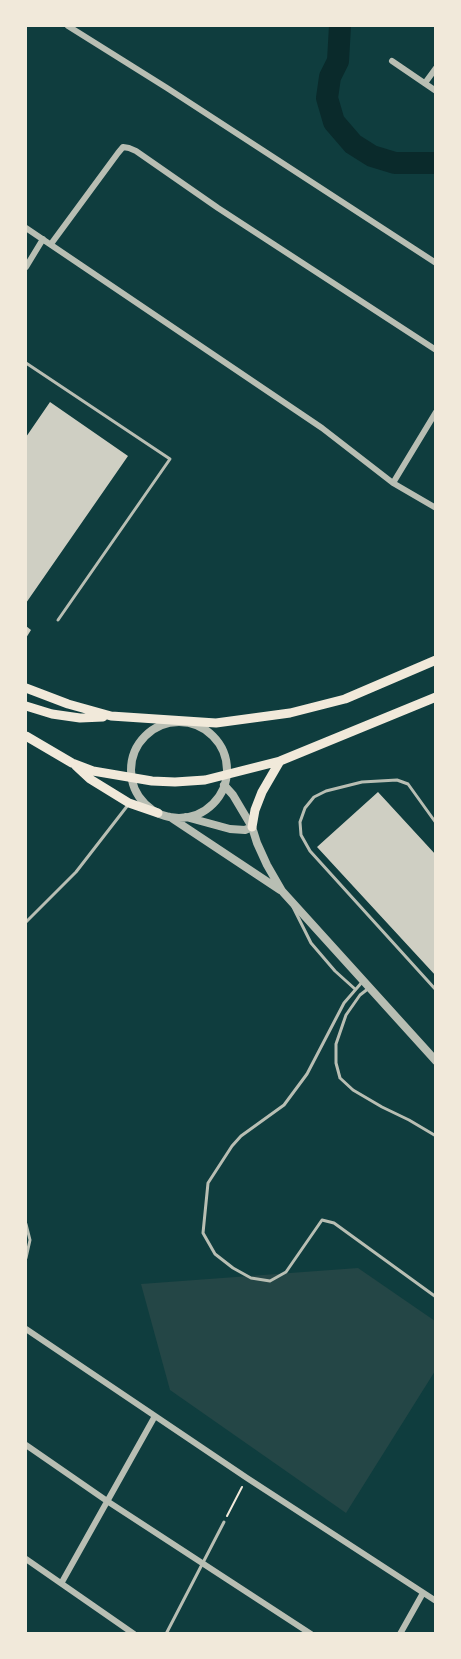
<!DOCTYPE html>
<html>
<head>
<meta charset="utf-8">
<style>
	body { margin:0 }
	#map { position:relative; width:461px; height:1659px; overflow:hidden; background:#0f3d3e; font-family:"Asap Condensed",sans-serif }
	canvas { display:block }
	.frame { position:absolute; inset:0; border:27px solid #f1e9da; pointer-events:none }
</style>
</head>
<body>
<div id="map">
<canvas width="461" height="1659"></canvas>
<div class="frame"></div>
</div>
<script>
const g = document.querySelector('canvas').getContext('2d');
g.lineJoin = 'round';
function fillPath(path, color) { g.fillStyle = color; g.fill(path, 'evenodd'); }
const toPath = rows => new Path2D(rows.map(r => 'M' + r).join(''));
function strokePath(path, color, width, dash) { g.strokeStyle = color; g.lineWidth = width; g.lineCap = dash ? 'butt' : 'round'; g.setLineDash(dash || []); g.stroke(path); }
const green = toPath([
	[358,1268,435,1321,435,1371,346,1513,170,1390,141,1284]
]);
const river = toPath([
	[340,26,338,61,330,77,327,98,334,122,353,144,372,156,395,163,436,163]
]);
const building = toPath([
	[50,402,128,456,26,603,26,437],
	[26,626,31,630,26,638],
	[378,792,436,855,436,976,317,847]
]);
const path = toPath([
	[227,1516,242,1487]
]);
const service = toPath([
	[26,363,170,459,58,620],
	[436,823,408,784,397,780,362,782,326,791,314,797,305,808,300,822,301,835,310,851,436,990],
	[293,907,311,943,335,971,355,989],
	[26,922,76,872,128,805],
	[363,981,344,1003,307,1074,284,1105,241,1136,232,1146,208,1183,203,1233,215,1254,233,1268,251,1278,270,1281,286,1272,322,1220,334,1223,436,1297],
	[369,988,360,995,346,1015,336,1044,336,1063,340,1078,353,1090,382,1107,409,1120,436,1136],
	[26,1224,30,1240,26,1258],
	[166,1634,224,1522]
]);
const minor = toPath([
	[68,26,167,88,436,263],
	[392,61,436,91],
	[425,83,436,68],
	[26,228,322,428,393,483,436,508],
	[51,244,118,153,123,147,129,148,136,151,218,208,436,350],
	[26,267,43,239],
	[393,483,436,412],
	[26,1329,247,1478,436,1601],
	[26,1445,107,1501,311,1634],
	[26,1559,134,1634],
	[62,1582,155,1416],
	[400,1634,423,1593]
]);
const tertiary = toPath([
	'131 770a48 48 0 1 1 96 0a48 48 0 1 1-96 0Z',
	[224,785,233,795,252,827,257,843,267,865,282,891,436,1061],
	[170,817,280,890],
	[186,817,230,829,245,830,252,827]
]);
const primary = toPath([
	[26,688,68,704,111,716,216,723,290,713,345,699,436,660],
	[26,706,52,714,80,718,103,717],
	[26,736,72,763,93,771,152,781,175,782,205,780,280,761,436,697],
	[76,766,90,779,129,803,158,813],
	[252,827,255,810,262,792,280,761]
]);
fillPath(green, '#244646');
strokePath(river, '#0a2a2b', 22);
fillPath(building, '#cfcfc3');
strokePath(path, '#f1e9da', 2);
strokePath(service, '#b8beb3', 3);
strokePath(minor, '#b8beb3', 6);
strokePath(tertiary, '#b8beb3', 8);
strokePath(primary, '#f1e9da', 9);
</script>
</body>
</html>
